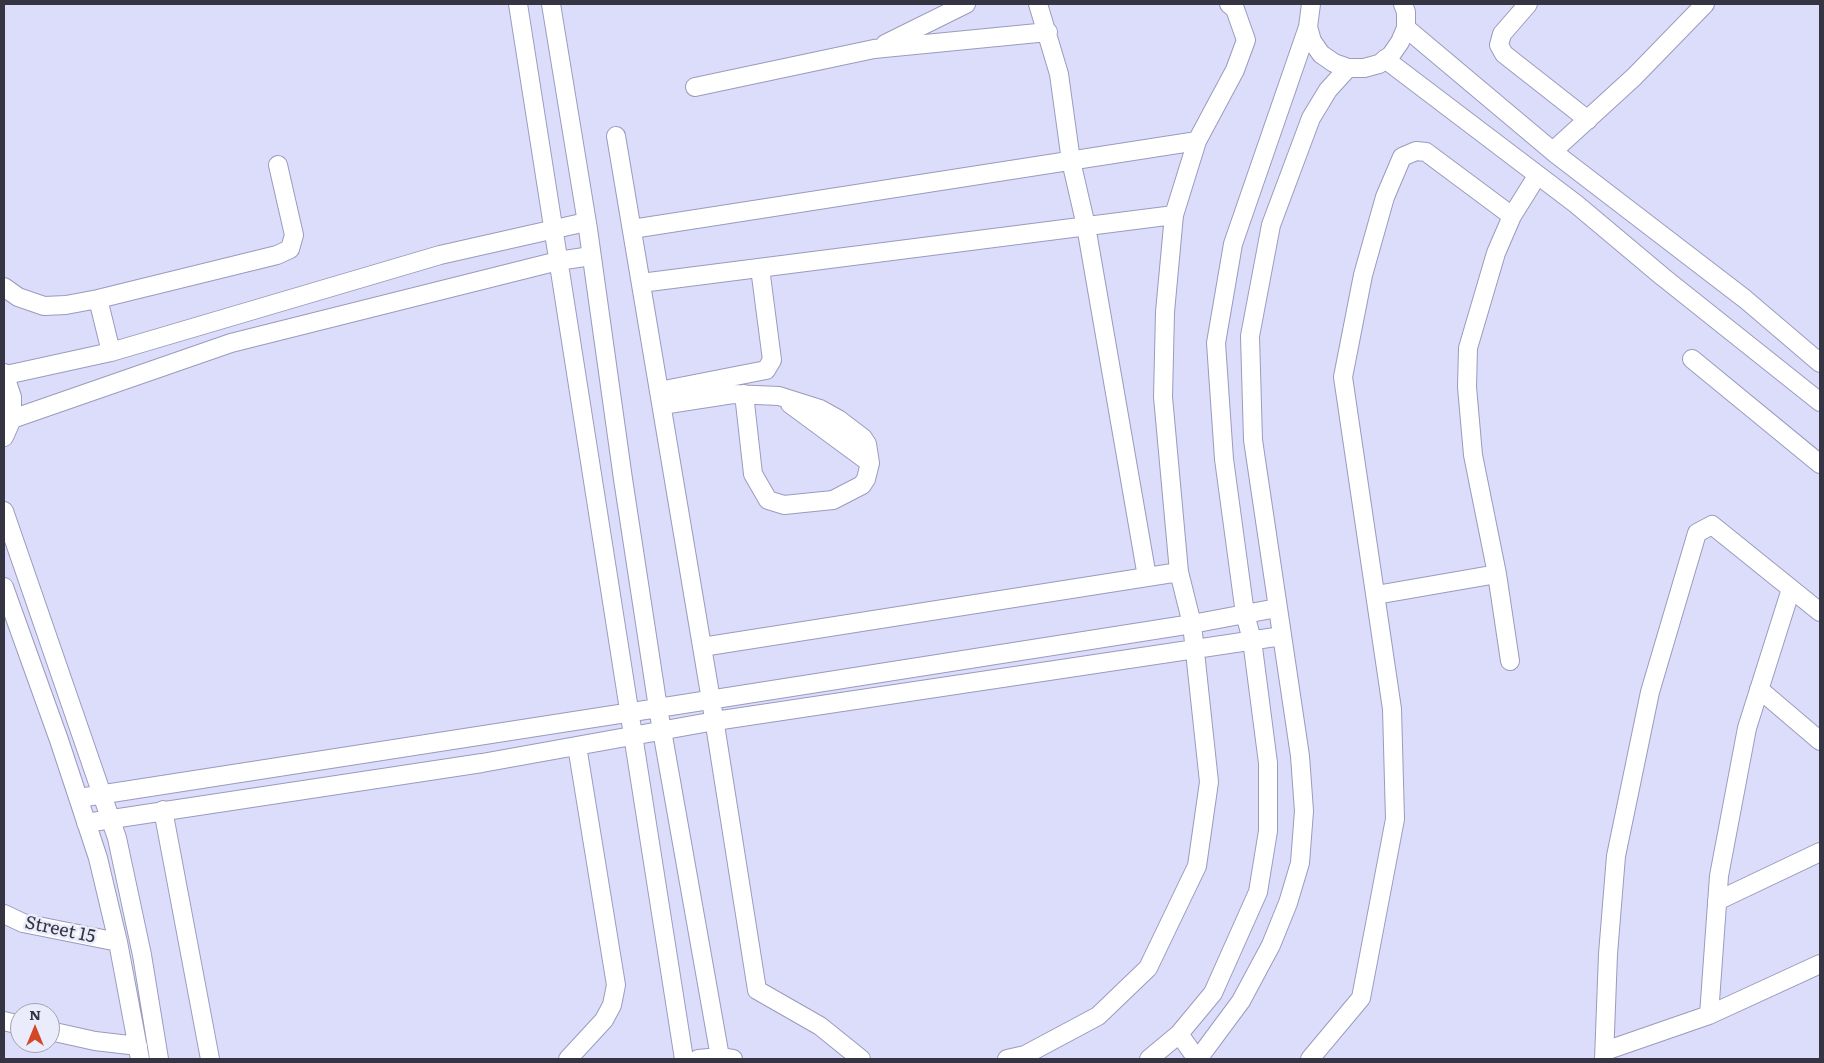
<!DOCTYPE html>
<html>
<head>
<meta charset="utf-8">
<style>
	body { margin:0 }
	#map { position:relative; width:1824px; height:1063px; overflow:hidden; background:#dcddfb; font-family:Literata,serif }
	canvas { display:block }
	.frame { position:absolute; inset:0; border:5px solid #343442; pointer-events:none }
	.north { position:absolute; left:10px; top:1003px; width:50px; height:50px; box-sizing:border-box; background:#ebecfb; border:1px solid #a2a2b1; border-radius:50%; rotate:0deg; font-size:14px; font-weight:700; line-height:20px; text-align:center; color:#343442 }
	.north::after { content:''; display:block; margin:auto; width:18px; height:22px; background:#d34927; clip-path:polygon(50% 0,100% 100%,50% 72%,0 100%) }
</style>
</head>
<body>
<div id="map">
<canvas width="1824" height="1063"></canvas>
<div class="frame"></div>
<div class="north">N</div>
</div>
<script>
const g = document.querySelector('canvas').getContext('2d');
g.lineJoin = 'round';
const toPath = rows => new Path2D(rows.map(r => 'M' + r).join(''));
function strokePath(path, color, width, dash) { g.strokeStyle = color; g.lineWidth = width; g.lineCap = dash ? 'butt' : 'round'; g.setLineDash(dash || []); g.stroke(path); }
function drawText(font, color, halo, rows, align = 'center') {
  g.font = font + ' Literata,serif'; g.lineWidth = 5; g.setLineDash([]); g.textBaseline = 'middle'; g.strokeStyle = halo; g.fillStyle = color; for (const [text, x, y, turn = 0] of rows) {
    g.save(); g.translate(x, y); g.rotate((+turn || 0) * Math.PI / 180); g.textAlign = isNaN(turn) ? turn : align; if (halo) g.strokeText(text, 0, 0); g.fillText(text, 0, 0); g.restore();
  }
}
const minor = toPath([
	[518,4,684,1059],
	[551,4,588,229,623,479,658,708,720,1057],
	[1038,4,1059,74,1071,161,1086,226,1147,577],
	[1311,4,1308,27,1312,41,1321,54,1334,63,1348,68,1364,68,1379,64,1391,55,1400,42,1406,28,1406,12,1403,4],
	[1528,4,1502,34,1499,45,1504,54,1588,120],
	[1406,28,1556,154,1745,299,1820,363],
	[885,44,966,4],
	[1385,59,1576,204,1663,277,1820,402],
	[695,87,874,49,1048,32],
	[616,136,712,706,757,990,820,1026,861,1059],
	[1553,151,1634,77,1705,4],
	[632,229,1197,141],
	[641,283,1174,215],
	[4,287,18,297,44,306,66,305,98,299,277,255,290,249,294,235,278,165],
	[98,299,111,352],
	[1692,359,1820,464],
	[4,373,12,397,12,419,4,437],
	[6,375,111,352,440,255,586,222],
	[659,391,766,370,772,360,760,268],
	[790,404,870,463],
	[662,405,733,394,779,396,820,409,838,419,863,438,867,444,870,463,866,479,862,485,833,500,784,505,768,500,753,474,744,394],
	[12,419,231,343,558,261,591,256],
	[4,511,117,838,142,955,159,1059],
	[4,587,59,740,98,858,118,942,140,1059],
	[1376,595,1497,574],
	[702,647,1179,572],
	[1510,661,1497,574,1473,455,1467,387,1468,348,1496,253,1512,216,1537,176],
	[1759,689,1820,741],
	[79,798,658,708,1192,624,1277,608],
	[163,810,210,1059],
	[86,823,482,763,715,721,1282,636],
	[1717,901,1820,852],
	[4,914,23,923,118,942],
	[1709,1015,1719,876,1747,728,1791,589],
	[4,1021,20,1025],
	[50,1031,95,1041,138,1046],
	[1179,1034,1197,1059],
	[1605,1051,1709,1015,1820,964],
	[568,1059,604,1020,612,1005,616,985,577,746],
	[698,1059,720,1057,733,1059],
	[1007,1059,1025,1055,1098,1016,1148,968,1197,866,1209,782,1192,624,1179,572,1163,397,1165,312,1174,215,1197,141,1235,70,1246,40,1235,9,1229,4],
	[1149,1059,1179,1034,1213,993,1258,892,1268,831,1268,763,1252,640,1245,614,1224,459,1216,343,1233,244,1308,27],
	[1198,1059,1241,1001,1271,945,1288,903,1300,863,1304,811,1300,756,1253,440,1250,336,1271,225,1311,118,1328,90,1348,68],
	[1310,1059,1361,998,1395,819,1392,709,1343,377,1363,275,1385,197,1402,157,1416,151,1426,152,1512,216],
	[1604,1059,1608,954,1616,856,1650,692,1697,533,1712,525,1820,612]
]);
const streetNames = [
	["Street 15",60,930,12]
];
strokePath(minor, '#9a9bbd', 20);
strokePath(minor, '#fff', 18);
drawText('18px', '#343442', '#ebecfb', streetNames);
</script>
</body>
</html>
